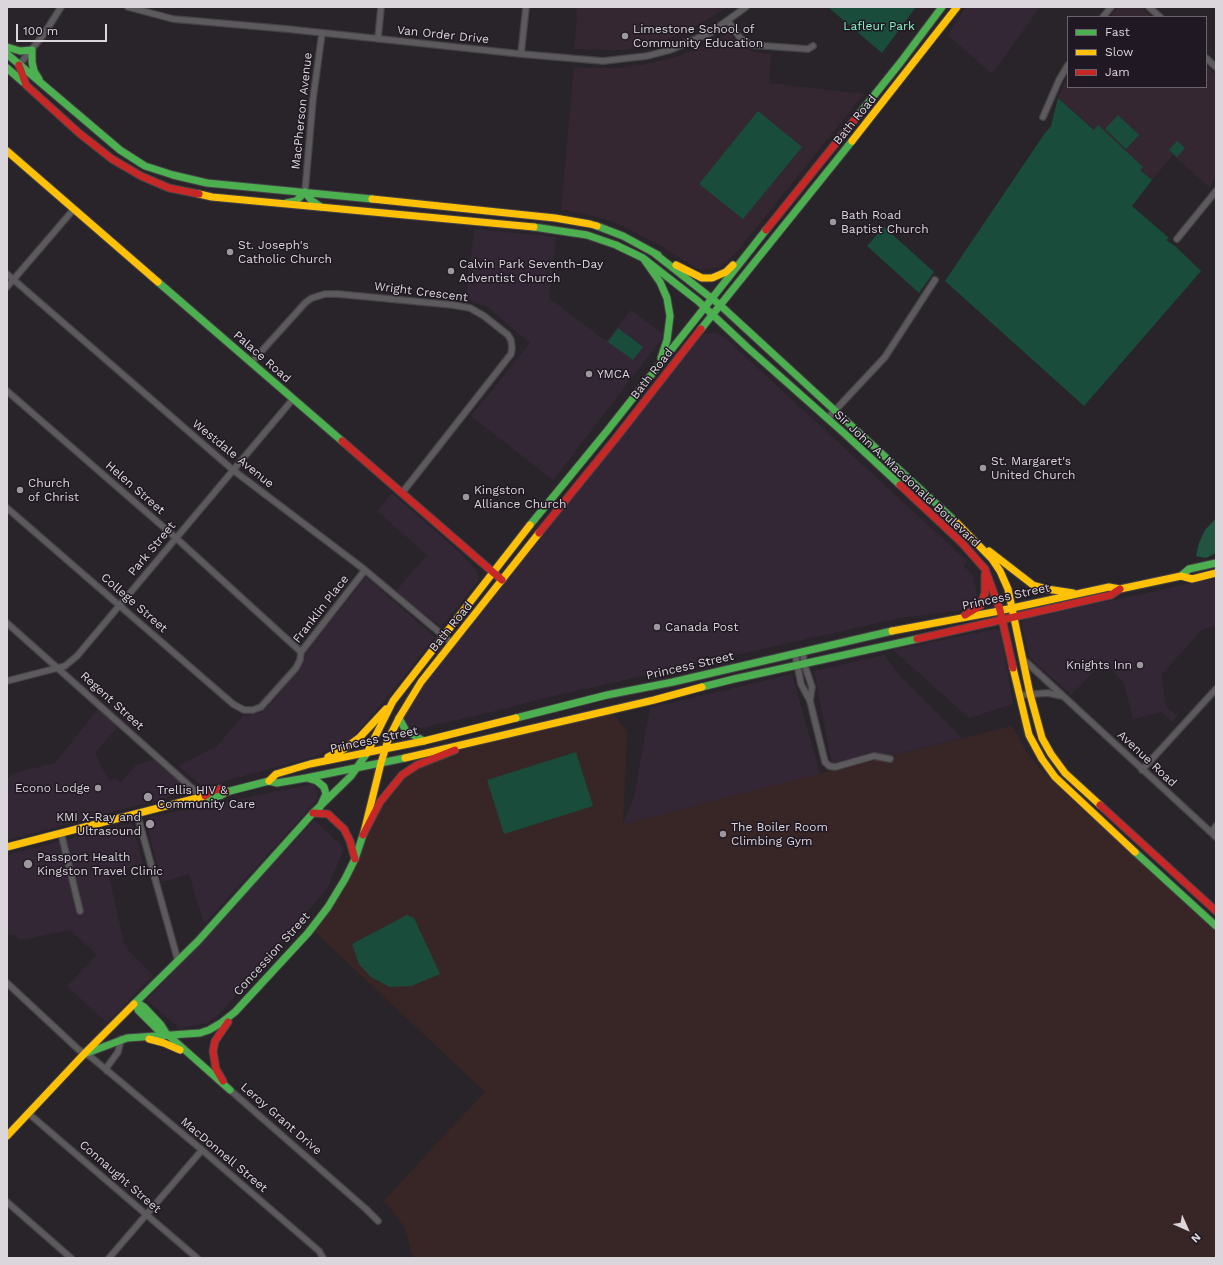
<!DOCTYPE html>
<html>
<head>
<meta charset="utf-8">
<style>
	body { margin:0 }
	#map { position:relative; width:1223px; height:1265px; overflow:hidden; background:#29242a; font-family:"Work Sans",sans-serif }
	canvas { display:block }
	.frame { position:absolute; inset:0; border:8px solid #dbd6dc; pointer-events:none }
	.legend { position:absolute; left:1067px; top:16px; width:140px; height:72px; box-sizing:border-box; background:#201822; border:1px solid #6b646c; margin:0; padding:5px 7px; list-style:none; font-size:12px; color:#dbd6dc }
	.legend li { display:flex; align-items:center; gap:8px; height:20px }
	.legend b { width:20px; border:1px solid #6b646c }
	.north { position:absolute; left:1167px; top:1209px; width:40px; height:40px; -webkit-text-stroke:3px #201822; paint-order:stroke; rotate:135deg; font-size:11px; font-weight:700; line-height:16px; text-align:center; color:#dbd6dc }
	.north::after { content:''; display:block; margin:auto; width:14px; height:18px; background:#dbd6dc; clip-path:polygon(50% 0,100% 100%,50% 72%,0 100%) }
	.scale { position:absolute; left:16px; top:24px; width:91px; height:18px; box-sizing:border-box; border:2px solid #dbd6dc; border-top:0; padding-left:5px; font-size:12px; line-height:14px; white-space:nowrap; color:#dbd6dc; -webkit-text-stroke:3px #201822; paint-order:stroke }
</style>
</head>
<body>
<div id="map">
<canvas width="1223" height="1265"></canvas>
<div class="frame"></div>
<ul class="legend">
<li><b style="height:5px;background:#4caf50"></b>Fast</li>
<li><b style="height:5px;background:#ffc107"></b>Slow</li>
<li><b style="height:5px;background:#c62828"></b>Jam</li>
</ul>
<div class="north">N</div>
<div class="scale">100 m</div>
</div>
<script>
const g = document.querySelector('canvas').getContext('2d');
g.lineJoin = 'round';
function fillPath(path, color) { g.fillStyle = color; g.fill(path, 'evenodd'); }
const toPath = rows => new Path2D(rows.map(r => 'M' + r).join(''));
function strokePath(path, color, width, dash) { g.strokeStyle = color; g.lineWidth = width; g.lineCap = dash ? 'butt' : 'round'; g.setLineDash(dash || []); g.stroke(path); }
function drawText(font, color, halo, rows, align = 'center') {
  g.font = font + ' "Work Sans",sans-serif'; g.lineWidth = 3; g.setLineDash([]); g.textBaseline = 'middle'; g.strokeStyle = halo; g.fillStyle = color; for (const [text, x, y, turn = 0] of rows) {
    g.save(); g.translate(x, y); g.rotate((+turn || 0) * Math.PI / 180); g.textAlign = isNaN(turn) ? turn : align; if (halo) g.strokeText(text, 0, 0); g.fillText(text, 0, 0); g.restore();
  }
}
const built = toPath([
	[966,7,1040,7,992,74,948,35],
	[474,229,556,237,549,298,606,341,631,310,665,335,553,480,471,416,530,343,489,308,466,298],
	[715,333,724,337,967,561,964,566,973,576,977,595,961,610,900,618,545,698,492,712,416,729,408,726,403,720,404,714,421,687,703,334],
	[392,493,448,542,477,570,478,581,441,627,396,591,427,555,377,511],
	[366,577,435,637,394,689,353,737,317,756,203,787,179,766,217,746,243,716,260,713,266,709,300,670,304,662,306,652],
	[1216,578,1216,626,1203,629,1161,675,1166,706,1177,716,1172,722,1162,712,1133,719,1124,683,1104,661,1071,695,1030,658,1021,624,1025,619],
	[996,629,1000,631,1013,704,969,718,893,650],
	[884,655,900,676,962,738,833,770,814,671],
	[792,674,820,774,623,825,634,797,650,708],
	[98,709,118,727,95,752,101,766,109,780,117,779,120,783,136,765,155,759,190,791,7,840,7,779,11,774,55,763],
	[313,784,318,792,317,800,204,924,189,874,162,882,145,818],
	[314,820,344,848,327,889,223,1010,208,1023,179,1028,147,1000],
	[132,823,143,864,108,873,125,947,153,975,107,1023,67,986,97,955,70,930,20,940,14,934,7,935,7,855]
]);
const industrial = toPath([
	[610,710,627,731,623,825,750,791,1012,726,1026,751,1039,768,1070,798,1216,931,1216,1258,413,1258,405,1228,390,1207,383,1202,435,1145,485,1092,314,931,341,888,372,818,397,780,446,754]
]);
const education = toPath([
	[576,7,728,7,692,28,659,43,626,50,601,50,574,49,577,18],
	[1118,7,1141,7,1152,17,1110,17],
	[729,32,736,41,745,48,754,52,771,54,769,83,864,94,734,255,720,267,700,270,654,242,618,224,598,217,561,209,574,67,598,68,621,68,647,64,672,58,700,48],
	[1206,66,1216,75,1216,177,1209,187,1173,155,1152,180,1058,98,1068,75,1068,87,1206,87]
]);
const green = toPath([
	[828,7,916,7,882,53],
	[1058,98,1094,130,1098,125,1143,167,1140,170,1152,180,1132,206,1169,238,1166,240,1175,246,1201,271,1084,406,945,281,1045,133,1051,126],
	[758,111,802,147,743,219,699,184],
	[1118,115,1139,135,1126,149,1105,129],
	[1177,141,1185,148,1177,157,1169,150],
	[884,227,934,272,919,293,867,246],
	[618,328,643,347,633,360,608,342],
	[576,752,593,806,504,834,487,780],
	[407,915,414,918,440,974,411,986,390,987,371,977,359,964,352,944]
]);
const forest = toPath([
	[1216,518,1216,553,1206,558,1196,556,1199,543,1205,530]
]);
const street = toPath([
	[128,7,173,19,287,29,521,54,603,61,647,56,670,50,710,33,746,7],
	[1149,7,1160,17],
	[1103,17,1111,7],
	[728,21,740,38,752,45,808,49,813,46],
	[378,39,381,7],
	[521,54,526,7],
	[1206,58,1216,67],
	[19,65,44,34,61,7],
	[1043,117,1059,80,1068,65],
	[305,192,313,99,322,33],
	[1177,239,1216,191],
	[7,274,233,470,365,570,452,643],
	[7,287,74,209],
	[251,363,306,302,312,298,325,294,338,294,453,305,470,308,484,316,508,335,511,340,512,348,511,354,402,493],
	[7,391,176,538,301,652],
	[827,419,885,357,935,280],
	[7,508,233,704,244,710,253,710,261,707,296,668,300,660,301,652,365,570],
	[7,623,202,797],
	[803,651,804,663,812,687,810,701],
	[795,654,801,684,810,701,825,762,829,766,835,767,874,756,890,759],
	[1023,659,1216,837],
	[7,681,65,666,77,656,293,399],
	[1020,695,1048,693,1062,696],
	[1142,770,1216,689],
	[137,814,178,961],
	[1211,832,1216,826],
	[61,833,80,911],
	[7,983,79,1050,91,1057,202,1150,319,1251,323,1258],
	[107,1071,107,1067,118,1052,121,1039],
	[230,1090,366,1209,378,1221],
	[28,1113,197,1258],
	[7,1202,71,1258],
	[109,1258,202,1150]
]);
const fast = toPath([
	[7,47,20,51,32,50,32,62,34,71,39,79],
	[7,54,120,150,145,166,173,175,207,183,372,199],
	[7,68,23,82],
	[856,118,900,63,942,7],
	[286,203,296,201,305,192,312,201,321,207],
	[597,226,623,236,658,255],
	[534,227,587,235,616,245,643,258,660,282,667,298,670,316,667,340,661,358],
	[654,253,720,305,955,521],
	[643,258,698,301,748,348,845,434,900,485],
	[158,282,342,441],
	[701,329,852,141],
	[530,525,607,431,766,230],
	[1181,576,1189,569,1216,563],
	[702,687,734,679,917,639],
	[399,718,406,731,424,741],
	[516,718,607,695,673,682,892,631],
	[307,778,317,781,324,787,326,794,320,807],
	[205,796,211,798,222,795,226,792,269,781,277,783,306,778,405,758],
	[1135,852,1216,926],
	[136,1002,138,1010,157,1029,168,1035,230,1090],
	[136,1002,144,1007,161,1025,166,1033],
	[134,1004,198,941,313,813,351,776,367,753],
	[87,1053,127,1038,200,1033,209,1030,221,1023,235,1012,308,933,328,907,345,879,355,859,364,832]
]);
const slow = toPath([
	[852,141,957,7],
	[7,151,158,282],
	[199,194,212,197,534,227],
	[372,199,555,218,590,224,597,226],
	[676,265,702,278,712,278,726,272,733,265],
	[955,521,992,559,1000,571,1008,589,1030,694,1042,738,1051,754,1065,773,1100,805],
	[989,551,1033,585,1047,589,1073,593],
	[892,631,994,612,1109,587,1120,589,1181,576,1192,579,1216,573],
	[1013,668,1029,735,1042,759,1055,777,1135,852],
	[367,753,393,701,530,525],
	[328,757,344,749,360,737,386,709],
	[405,758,654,700,702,687],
	[381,763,388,740,399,718,421,682,539,533],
	[269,781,276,774,310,764,424,741,516,718],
	[364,832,381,763],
	[7,847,205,796],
	[149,1039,164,1043,180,1050],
	[7,1136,85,1053,134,1004]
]);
const jam = toPath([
	[19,65,26,85,79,133,112,159,141,176,169,188,199,194],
	[766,230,856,118],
	[342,441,502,580],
	[900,485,962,543,985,569,1000,610,1013,668],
	[539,533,616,438,701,329],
	[965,615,980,606,985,593,985,574],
	[917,639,1111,595,1120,589],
	[205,796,211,791,220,789,226,792],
	[1100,805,1216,911],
	[313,813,328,814,344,829,350,841,355,859],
	[363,835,380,802,402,775,417,765,455,750],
	[223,1081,216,1069,213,1051,215,1041,228,1022]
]);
const markers = [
	[625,36,4,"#9d989e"],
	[833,222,4,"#9d989e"],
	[230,252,4,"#9d989e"],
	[451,271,4,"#9d989e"],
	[589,374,4,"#9d989e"],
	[983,468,4,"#9d989e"],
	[20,490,4,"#9d989e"],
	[466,497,4,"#9d989e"],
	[657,627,4,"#9d989e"],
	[1140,665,4,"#9d989e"],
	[98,788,4,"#9d989e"],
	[148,797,5,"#9d989e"],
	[150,824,5,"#9d989e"],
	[723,834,4,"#9d989e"],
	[28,864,5,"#9d989e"]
];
const parkNames = [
	["Lafleur Park",879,26]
];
const poiNames = [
	["Limestone School of",633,29],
	["Community Education",633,43],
	["Bath Road",841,215],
	["Baptist Church",841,229],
	["St. Joseph's",238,245],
	["Catholic Church",238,259],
	["Calvin Park Seventh-Day",459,264],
	["Adventist Church",459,278],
	["YMCA",597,374],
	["St. Margaret's",991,461],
	["United Church",991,475],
	["Church",28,483],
	["of Christ",28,497],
	["Kingston",474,490],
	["Alliance Church",474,504],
	["Canada Post",665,627],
	["Knights Inn",1132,665,"right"],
	["Econo Lodge",90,788,"right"],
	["Trellis HIV &",157,790],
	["Community Care",157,804],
	["KMI X-Ray and",141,817,"right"],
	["Ultrasound",141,831,"right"],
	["The Boiler Room",731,827],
	["Climbing Gym",731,841],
	["Passport Health",37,857],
	["Kingston Travel Clinic",37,871]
];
const streetNames = [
	["Van Order Drive",443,35,6],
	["MacPherson Avenue",302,111,-84],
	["Bath Road",855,120,-51],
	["Wright Crescent",421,292,7],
	["Palace Road",262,357,41],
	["Bath Road",652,374,-52],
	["Westdale Avenue",233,454,39],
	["Sir John A. Macdonald Boulevard",907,479,43],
	["Helen Street",135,488,41],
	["Park Street",152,549,-50],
	["Princess Street",1006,597,-12],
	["College Street",134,603,41],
	["Franklin Place",321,609,-52],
	["Bath Road",451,627,-51],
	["Princess Street",690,666,-13],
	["Regent Street",112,701,42],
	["Princess Street",374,740,-12],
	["Avenue Road",1147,759,43],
	["Concession Street",272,954,-48],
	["Leroy Grant Drive",281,1119,41],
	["MacDonnell Street",224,1155,40],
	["Connaught Street",120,1177,41]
];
fillPath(built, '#332735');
fillPath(industrial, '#382627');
fillPath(education, '#342731');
fillPath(green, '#194c3a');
fillPath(forest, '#215541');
strokePath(street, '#454246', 8);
strokePath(fast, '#454246', 9);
strokePath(slow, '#454246', 9);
strokePath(jam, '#454246', 9);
strokePath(street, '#5d5a5e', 5.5);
strokePath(fast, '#4caf50', 7);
strokePath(slow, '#ffc107', 7);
strokePath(jam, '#c62828', 7);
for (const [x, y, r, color] of markers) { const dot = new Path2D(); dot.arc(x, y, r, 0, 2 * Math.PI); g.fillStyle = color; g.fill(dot); strokePath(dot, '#201822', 1.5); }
drawText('12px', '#86f5c6', '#201822', parkNames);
drawText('12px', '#dbd6dc', '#201822', poiNames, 'left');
drawText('12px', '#dbd6dc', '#201822', streetNames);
</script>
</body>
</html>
